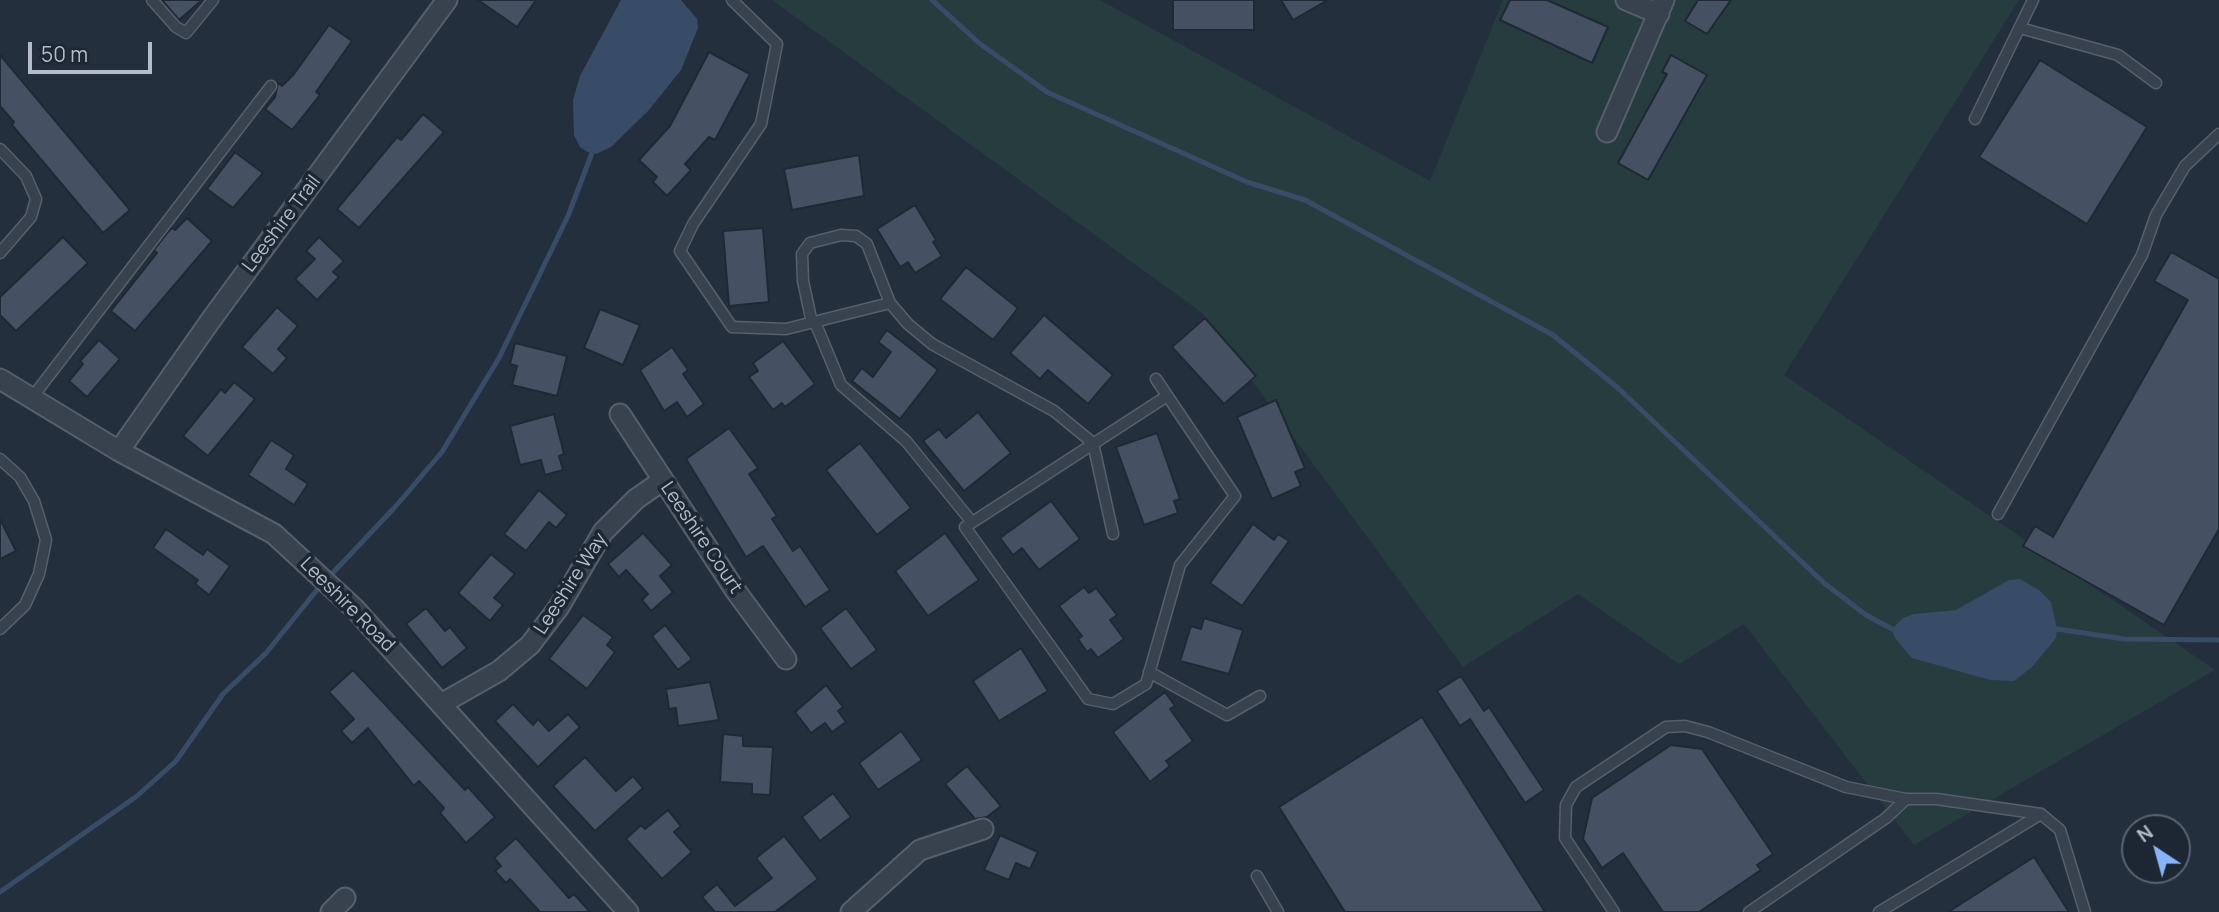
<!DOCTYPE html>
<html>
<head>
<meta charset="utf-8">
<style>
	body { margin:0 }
	#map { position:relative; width:2219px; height:912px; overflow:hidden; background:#242f3e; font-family:Manrope,sans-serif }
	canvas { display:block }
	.north { position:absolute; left:2121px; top:814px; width:70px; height:70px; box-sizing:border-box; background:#1d2633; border:2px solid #59626f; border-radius:50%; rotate:324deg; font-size:19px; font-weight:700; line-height:28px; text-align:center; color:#b4bcc9 }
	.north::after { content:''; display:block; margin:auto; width:24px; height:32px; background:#8ab4f8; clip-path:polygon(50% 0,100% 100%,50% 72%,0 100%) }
	.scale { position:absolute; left:28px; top:42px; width:124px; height:32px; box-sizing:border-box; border:4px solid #b4bcc9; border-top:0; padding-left:9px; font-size:21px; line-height:24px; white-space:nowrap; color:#b4bcc9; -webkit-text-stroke:5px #1d2633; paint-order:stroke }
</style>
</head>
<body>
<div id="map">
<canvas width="2219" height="912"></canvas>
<div class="north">N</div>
<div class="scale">50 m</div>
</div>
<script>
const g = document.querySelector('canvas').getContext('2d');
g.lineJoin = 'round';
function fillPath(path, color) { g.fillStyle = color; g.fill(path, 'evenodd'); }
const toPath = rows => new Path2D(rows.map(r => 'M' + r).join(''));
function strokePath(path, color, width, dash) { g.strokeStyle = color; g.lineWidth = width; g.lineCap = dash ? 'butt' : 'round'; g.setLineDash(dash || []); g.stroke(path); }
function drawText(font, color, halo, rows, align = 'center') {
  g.font = font + ' Manrope,sans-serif'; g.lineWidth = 7; g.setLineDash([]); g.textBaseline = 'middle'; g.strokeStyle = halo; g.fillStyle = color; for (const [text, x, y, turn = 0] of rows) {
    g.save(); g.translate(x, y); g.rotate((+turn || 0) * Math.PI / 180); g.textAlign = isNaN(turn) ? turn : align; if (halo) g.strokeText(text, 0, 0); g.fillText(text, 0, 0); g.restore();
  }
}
const green = toPath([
	[772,0,1100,0,1430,181,1503,0,2019,0,1784,375,2215,670,1914,845,1744,624,1679,664,1578,594,1463,667,1202,313]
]);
const water = toPath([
	[621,0,681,0,697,19,698,28,681,70,648,111,611,147,596,154,588,152,580,147,574,135,573,100,580,76],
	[2020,579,2039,590,2051,602,2057,629,2056,638,2032,667,2014,681,1990,680,1912,658,1895,638,1892,629,1903,618,1914,614,1956,610,2009,580]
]);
const stream = toPath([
	[932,0,979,43,1047,92,1247,182,1305,200,1553,335,1618,388,1824,583,1866,615,1892,629],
	[328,578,396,506,442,452,499,358,568,216,592,153],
	[2057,629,2124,639,2219,640],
	[0,892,137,796,176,761,223,694,266,653,321,585]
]);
const building = toPath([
	[162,0,202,0,179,20,162,0],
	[478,0,536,0,517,27,478,0],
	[1173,0,1254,0,1254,30,1173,30,1173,0],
	[1281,0,1328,0,1293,20,1281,0],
	[1510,0,1547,0,1608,27,1592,63,1500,20,1510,0],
	[1698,0,1731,0,1707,34,1685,21,1698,0],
	[329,25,352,41,316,92,320,95,292,130,265,109,275,97,278,83,282,86,294,74,329,25],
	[709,52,750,74,715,140,709,137,685,164,691,170,667,196,653,182,657,177,639,160,670,126,709,52],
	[0,55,130,210,103,233,12,125,14,122,0,106,0,55],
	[1671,55,1707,75,1648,180,1618,163,1667,74,1662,72,1671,55],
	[2040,60,2147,127,2087,224,1979,157,2040,60],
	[423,114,444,132,359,228,337,209,397,137,401,140,423,114],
	[235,152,263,173,233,208,207,189,235,152],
	[859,155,864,196,792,210,784,169,859,155],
	[915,205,936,240,933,242,942,256,915,273,908,262,900,267,877,229,915,205],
	[187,218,212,241,135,331,111,311,157,253,154,250,168,232,172,228,175,230,187,218],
	[763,228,769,302,729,306,723,231,763,228],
	[63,237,88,263,16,331,0,315,0,297,63,237],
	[319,237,344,261,333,272,339,277,317,300,295,279,315,259,306,251,319,237],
	[2171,252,2219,279,2219,529,2164,625,2023,546,2035,526,2053,537,2188,300,2154,281,2171,252],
	[966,267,1018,308,993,340,940,299,966,267],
	[277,307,298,326,278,349,287,358,273,374,242,347,277,307],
	[600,309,640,325,623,365,584,348,600,309],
	[1044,315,1113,375,1088,404,1048,370,1040,379,1010,353,1044,315],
	[1205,318,1256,376,1224,404,1172,347,1205,318],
	[887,330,938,370,900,419,852,381,862,368,873,377,891,352,878,342,887,330],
	[99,340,120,359,87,397,69,381,83,364,80,361,99,340],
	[783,341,815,384,785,407,782,403,773,410,749,377,758,371,753,363,783,341],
	[515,343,567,356,557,396,512,385,517,366,510,364,515,343],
	[672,347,688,370,683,374,704,404,687,417,677,402,664,411,640,370,672,347],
	[234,382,255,399,208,456,183,436,221,389,225,393,234,382],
	[1276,400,1305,468,1295,472,1301,486,1272,499,1237,417,1276,400],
	[978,412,1011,453,964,491,923,441,939,429,946,438,978,412],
	[554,414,564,454,559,456,563,470,545,475,541,460,520,465,510,426,554,414],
	[729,428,758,468,749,474,777,516,772,519,793,551,800,546,830,590,805,607,763,546,746,557,686,459,729,428],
	[1157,433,1180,499,1174,501,1178,513,1144,525,1116,447,1157,433],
	[271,440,294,455,286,469,308,484,294,505,248,475,271,440],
	[860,443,911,508,877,535,826,470,860,443],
	[539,490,567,515,556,528,549,522,526,551,504,534,539,490],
	[1051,501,1080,539,1039,570,1022,548,1013,555,1000,538,1051,501],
	[0,519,16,551,0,559,0,519],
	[1253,524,1274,540,1278,534,1289,541,1242,606,1210,583,1253,524],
	[166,529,203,555,207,549,230,566,209,595,195,584,198,580,153,548,166,529],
	[643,533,672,565,660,576,673,592,651,611,642,600,648,594,626,570,619,577,608,564,643,533],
	[945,533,979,580,928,616,895,571,945,533],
	[491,554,515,574,494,598,503,605,490,621,458,593,491,554],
	[1084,587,1089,593,1096,588,1117,615,1110,620,1124,639,1098,658,1091,649,1087,652,1078,639,1082,636,1059,606,1084,587],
	[426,608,445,631,450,627,467,648,442,668,406,624,426,608],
	[846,608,877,650,851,669,820,628,846,608],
	[583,615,613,637,607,645,615,652,587,689,549,659,583,615],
	[1204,618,1243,630,1229,674,1180,661,1191,626,1201,629,1204,618],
	[665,625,692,659,678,670,652,636,665,625],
	[1021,648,1048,691,999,721,973,681,1021,648],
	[353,670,465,790,468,787,495,817,466,843,440,813,444,808,419,781,414,786,368,728,352,743,341,731,354,719,329,692,353,670],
	[1461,676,1484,711,1489,707,1544,790,1525,803,1470,719,1460,726,1437,691,1461,676],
	[710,682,719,720,678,726,676,708,669,709,666,689,710,682],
	[826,685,843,707,838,711,846,722,832,732,825,723,811,733,795,712,826,685],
	[1165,692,1175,706,1170,709,1193,741,1166,761,1170,766,1150,782,1113,732,1165,692],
	[513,704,533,725,538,719,549,731,568,714,580,727,538,767,495,721,513,704],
	[1422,717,1545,912,1345,912,1279,807,1422,717],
	[901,731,922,760,878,790,859,763,901,731],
	[723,734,743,736,743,746,773,747,770,795,752,794,752,784,720,782,723,734],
	[1671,745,1702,749,1773,854,1757,865,1761,870,1699,912,1663,912,1623,853,1602,868,1583,839,1592,798,1671,745],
	[585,757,616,791,633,776,643,788,595,831,553,786,585,757],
	[967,766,1001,806,987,817,975,819,945,784,967,766],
	[833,793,851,817,820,841,802,817,833,793],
	[668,810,681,826,674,832,692,852,662,879,626,839,641,825,645,829,668,810],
	[1000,835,1038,852,1030,869,1016,863,1009,880,984,870,1000,835],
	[784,836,818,879,775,912,715,912,702,897,717,884,735,906,772,878,756,858,784,836],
	[516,838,569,898,574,894,590,912,540,912,510,879,506,883,495,871,501,866,494,858,516,838],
	[2034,857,2069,912,1948,912,2034,857]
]);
const service = toPath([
	[152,0,176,27,186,33,213,0],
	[732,0,777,44,761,124,693,224,680,251,732,327,786,329,890,303],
	[2020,28,2118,55,2156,83],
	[1975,119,2033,0],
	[0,149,26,176,36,199,31,217,0,253],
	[815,322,841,385,906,441,971,521],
	[812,323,803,281,802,254,810,243,841,235,856,236,867,244,890,303,908,324,932,344,1054,411,1093,443,1113,534],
	[1156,379,1235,496,1180,565,1146,684,1113,704,1088,699,965,527,1167,396],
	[31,399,271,86],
	[0,459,20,477,34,501,46,540,39,574,25,605,0,629],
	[1998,514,2142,255,2156,215,2185,166,2219,134],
	[1149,672,1227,715,1260,696],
	[1257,876,1278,912],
	[1614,912,1565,838,1566,805,1576,787,1666,727,1685,726,1708,732,1846,787,1906,799],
	[1749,912,1886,818,1906,799,1936,799,2041,814],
	[1879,912,2041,814,2060,830,2085,912]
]);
const minor = toPath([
	[1626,0,1659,14],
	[1607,132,1664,0],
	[0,379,119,451,274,534,355,609,628,912],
	[620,414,735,590,786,659],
	[119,451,213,317,447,0],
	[441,704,499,671,530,645,559,607,603,532,636,499,662,481],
	[331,912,345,898],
	[851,912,920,850,983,829]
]);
const streetNames = [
	["Leeshire Trail",282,224,-53],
	["Leeshire Court",701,538,56],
	["Leeshire Way",571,584,-57],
	["Leeshire Road",347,605,45]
];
fillPath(green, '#263c3f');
fillPath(water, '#394c67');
strokePath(stream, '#394c67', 5);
fillPath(building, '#455162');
strokePath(building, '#1f2835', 2);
strokePath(service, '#565f6c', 13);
strokePath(minor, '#565f6c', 23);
strokePath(service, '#38414e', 10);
strokePath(minor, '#38414e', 19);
drawText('19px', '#b4bcc9', '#1d2633', streetNames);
</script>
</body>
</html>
